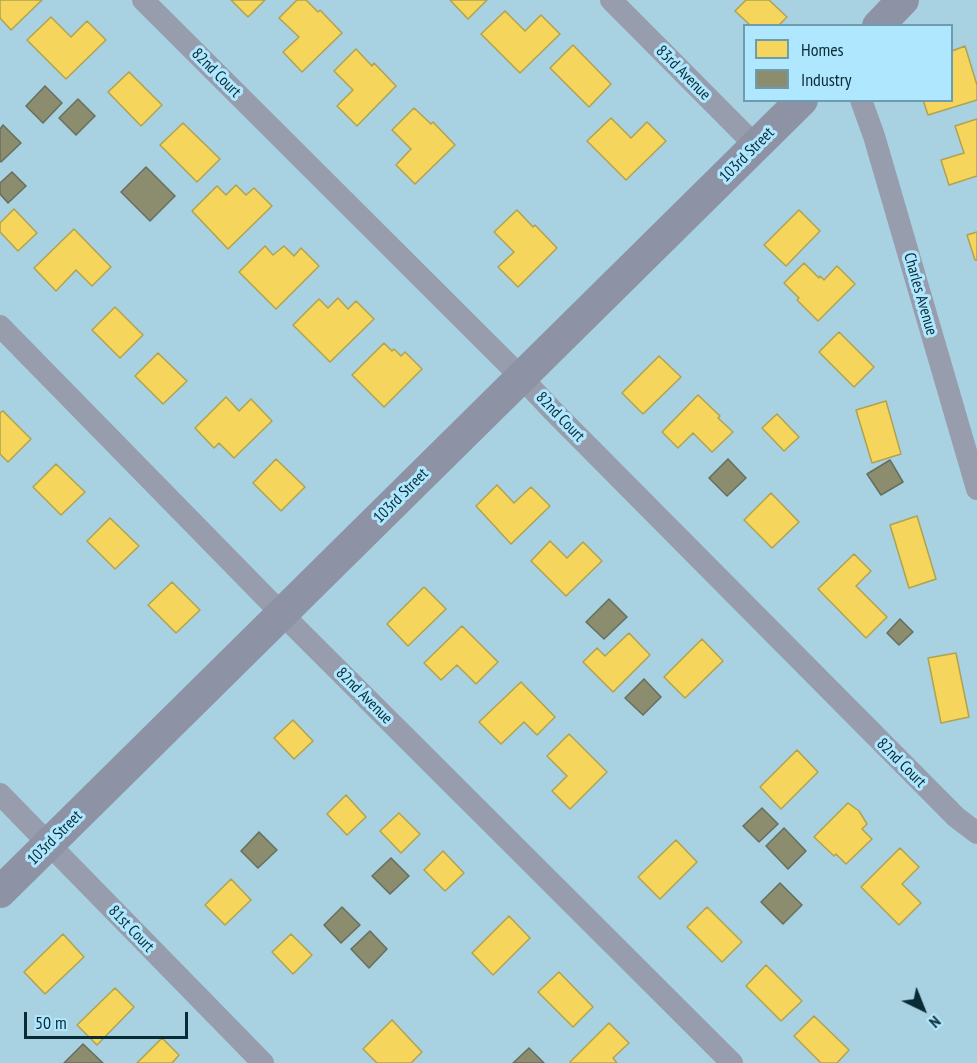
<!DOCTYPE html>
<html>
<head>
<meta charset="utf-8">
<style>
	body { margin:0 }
	#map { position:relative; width:977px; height:1063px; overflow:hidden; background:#a8d2e2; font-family:"PT Sans Narrow",sans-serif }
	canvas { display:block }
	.legend { position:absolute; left:743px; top:24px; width:210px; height:78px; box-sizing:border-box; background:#afe7fe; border:2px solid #6d9cae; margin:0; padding:8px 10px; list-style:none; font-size:18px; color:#092b36 }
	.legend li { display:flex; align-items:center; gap:12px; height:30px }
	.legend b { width:30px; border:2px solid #6d9cae }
	.north { position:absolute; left:893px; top:979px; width:60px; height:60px; -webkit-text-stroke:4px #afe7fe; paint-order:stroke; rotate:137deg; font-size:16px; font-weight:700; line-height:24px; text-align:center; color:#092b36 }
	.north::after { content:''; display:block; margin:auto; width:21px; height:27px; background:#092b36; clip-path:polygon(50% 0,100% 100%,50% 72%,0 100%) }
	.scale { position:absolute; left:24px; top:1012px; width:164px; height:27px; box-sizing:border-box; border:3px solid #092b36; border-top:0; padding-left:8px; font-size:18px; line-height:21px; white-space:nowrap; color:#092b36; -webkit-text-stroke:4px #afe7fe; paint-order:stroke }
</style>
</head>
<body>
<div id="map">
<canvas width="977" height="1063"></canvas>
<ul class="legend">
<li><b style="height:16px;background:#f6d55c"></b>Homes</li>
<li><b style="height:16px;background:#8c8c6e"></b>Industry</li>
</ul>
<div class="north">N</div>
<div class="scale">50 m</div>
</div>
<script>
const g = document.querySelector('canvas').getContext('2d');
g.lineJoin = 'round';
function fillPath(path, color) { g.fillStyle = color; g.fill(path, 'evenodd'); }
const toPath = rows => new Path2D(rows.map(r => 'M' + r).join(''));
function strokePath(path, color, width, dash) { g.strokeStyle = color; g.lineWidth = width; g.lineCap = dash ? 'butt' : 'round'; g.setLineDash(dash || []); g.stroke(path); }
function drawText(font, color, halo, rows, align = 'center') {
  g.font = font + ' "PT Sans Narrow",sans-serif'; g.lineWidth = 6; g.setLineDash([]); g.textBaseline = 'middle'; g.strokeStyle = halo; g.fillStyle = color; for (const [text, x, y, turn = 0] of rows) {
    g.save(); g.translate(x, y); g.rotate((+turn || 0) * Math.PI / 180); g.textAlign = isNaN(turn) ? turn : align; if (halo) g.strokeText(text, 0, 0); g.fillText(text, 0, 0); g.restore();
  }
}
const homes = toPath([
	[0,0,42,0,11,30,0,18,0,0],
	[231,0,265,0,248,17,231,0],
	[297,0,306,0,318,12,320,10,342,33,302,72,283,52,299,37,279,18,297,0],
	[450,0,487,0,468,19,450,0],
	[746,0,769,0,787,17,778,26,747,26,749,24,735,11,746,0],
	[505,11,525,31,541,15,560,34,520,73,481,34,505,11],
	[51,17,71,37,87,21,106,40,66,79,27,40,51,17],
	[573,45,611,84,589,107,550,68,573,45],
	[965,46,977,85,977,100,928,115,923,100,952,100,952,51,965,46],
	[356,49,372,66,374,63,396,86,357,126,337,106,353,90,334,71,356,49],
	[129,72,162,105,141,126,108,92,129,72],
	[414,108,431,124,433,122,455,145,415,184,396,165,411,149,392,130,414,108],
	[611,118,631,138,647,122,666,141,626,180,587,141,611,118],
	[977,119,977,176,949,185,941,160,964,153,955,126,977,119],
	[183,123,220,159,197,182,160,145,183,123],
	[236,185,246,195,254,188,272,206,228,249,192,211,217,186,226,195,236,185],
	[14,209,37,233,18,251,0,232,0,223,14,209],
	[517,210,533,227,535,225,557,248,518,287,498,267,514,252,494,232,517,210],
	[799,210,820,231,786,266,764,245,799,210],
	[74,229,111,267,92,286,76,270,56,291,34,268,74,229],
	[977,232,977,260,975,260,967,235,977,232],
	[265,246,273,255,284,246,294,256,301,248,319,266,276,309,239,272,265,246],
	[804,263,819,278,820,276,824,280,837,266,855,284,818,321,797,300,799,298,784,283,804,263],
	[338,298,348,309,356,301,374,319,330,362,293,325,319,299,328,308,338,298],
	[115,307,143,335,120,358,92,330,115,307],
	[839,332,874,367,854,387,819,352,839,332],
	[384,343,392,351,394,349,401,356,405,352,422,369,384,407,352,375,384,343],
	[158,353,187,381,163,404,135,376,158,353],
	[659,356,681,377,643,414,622,393,659,356],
	[698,395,720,416,718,418,733,432,712,452,693,433,678,448,662,432,698,395],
	[226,397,239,411,251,399,272,421,234,458,219,443,214,448,195,428,226,397],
	[886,401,901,454,872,463,856,410,886,401],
	[3,411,31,439,8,462,0,454,0,413,3,411],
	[777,414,799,437,784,451,762,428,777,414],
	[276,459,305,487,281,511,253,483,276,459],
	[56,464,85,492,61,515,33,487,56,464],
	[497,485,514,503,531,487,550,506,511,544,476,506,497,485],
	[771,493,799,522,772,548,744,520,771,493],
	[917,516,936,579,909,588,890,525,917,516],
	[110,518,139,546,115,569,87,541,110,518],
	[550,541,567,558,583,542,602,561,566,596,531,561,550,541],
	[854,554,871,571,856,586,887,617,866,638,818,589,854,554],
	[172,582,200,610,176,633,148,605,172,582],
	[424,587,446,609,408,646,387,624,424,587],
	[462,626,498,662,476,684,457,665,441,680,424,663,462,626],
	[629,633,650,655,613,692,583,662,597,648,605,656,629,633],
	[702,639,723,661,685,698,664,677,702,639],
	[956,653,969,717,941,723,928,658,956,653],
	[521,682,555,717,537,735,524,722,501,744,479,722,521,682],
	[293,720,313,741,294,759,274,738,293,720],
	[569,734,607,772,570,809,552,791,567,776,547,756,569,734],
	[797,750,818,772,781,809,760,787,797,750],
	[346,795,366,817,347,835,327,814,346,795],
	[848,803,859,811,867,824,862,829,872,839,846,864,836,854,834,856,814,837,848,803],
	[399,813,420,834,401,853,380,831,399,813],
	[676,840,697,862,660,899,638,877,676,840],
	[900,848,919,867,902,884,921,903,899,925,861,887,900,848],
	[443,851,464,873,445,891,424,870,443,851],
	[231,879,251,900,225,925,205,905,231,879],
	[707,907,742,942,722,962,687,927,707,907],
	[509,916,530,938,493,975,472,953,509,916],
	[63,934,84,957,45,994,24,972,63,934],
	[291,934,312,955,293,974,272,952,291,934],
	[766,965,802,1001,781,1021,746,986,766,965],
	[559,972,593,1007,573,1027,538,992,559,972],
	[115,988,134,1007,97,1045,77,1025,115,988],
	[814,1016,849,1050,837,1063,821,1063,794,1036,814,1016],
	[392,1020,422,1052,411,1063,377,1063,363,1049,392,1020],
	[609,1023,629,1043,613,1058,617,1063,571,1063,570,1062,609,1023],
	[162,1038,179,1055,172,1063,137,1063,162,1038]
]);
const industry = toPath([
	[45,86,62,103,43,123,26,106,45,86],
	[78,99,95,116,76,135,59,118,78,99],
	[3,125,21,143,1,162,0,161,0,129,3,125],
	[146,167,175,196,150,221,121,192,146,167],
	[12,172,26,186,8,203,0,194,0,183,12,172],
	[728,459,746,478,727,496,709,478,728,459],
	[890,460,903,482,881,495,867,474,890,460],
	[609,599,627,617,604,639,586,622,609,599],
	[900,619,913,632,899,645,887,633,900,619],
	[644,679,661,697,643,715,625,698,644,679],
	[762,808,778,824,759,842,743,826,762,808],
	[784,828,806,851,788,869,766,846,784,828],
	[259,832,277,850,258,868,241,851,259,832],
	[391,858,409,876,390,894,372,876,391,858],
	[780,883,802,905,783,924,761,902,780,883],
	[342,907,360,925,341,943,324,925,342,907],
	[370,931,387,949,369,968,351,949,370,931],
	[83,1044,103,1063,64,1063,83,1044],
	[529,1048,544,1063,513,1063,529,1048]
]);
const street = toPath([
	[143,0,521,377,553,411,956,817,977,833],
	[611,0,756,146],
	[861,100,874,136,977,489],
	[0,326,282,614,732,1063],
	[0,794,263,1063]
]);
const secondary = toPath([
	[878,26,903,0],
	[0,892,802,100]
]);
const streetNames = [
	["82nd Court",216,73,45],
	["83rd Avenue",683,73,45],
	["103rd Street",747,155,-45],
	["Charles Avenue",920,294,74],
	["82nd Court",560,417,46],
	["103rd Street",401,496,-45],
	["82nd Avenue",364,696,45],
	["82nd Court",901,763,45],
	["103rd Street",55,838,-45],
	["81st Court",131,929,46]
];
fillPath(homes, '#f6d55c');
strokePath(homes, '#afa251', 1.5);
fillPath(industry, '#8c8c6e');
strokePath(industry, '#656f5d', 1.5);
strokePath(street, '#979dac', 22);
strokePath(secondary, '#8d93a4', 32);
drawText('16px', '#092b36', '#afe7fe', streetNames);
</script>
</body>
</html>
